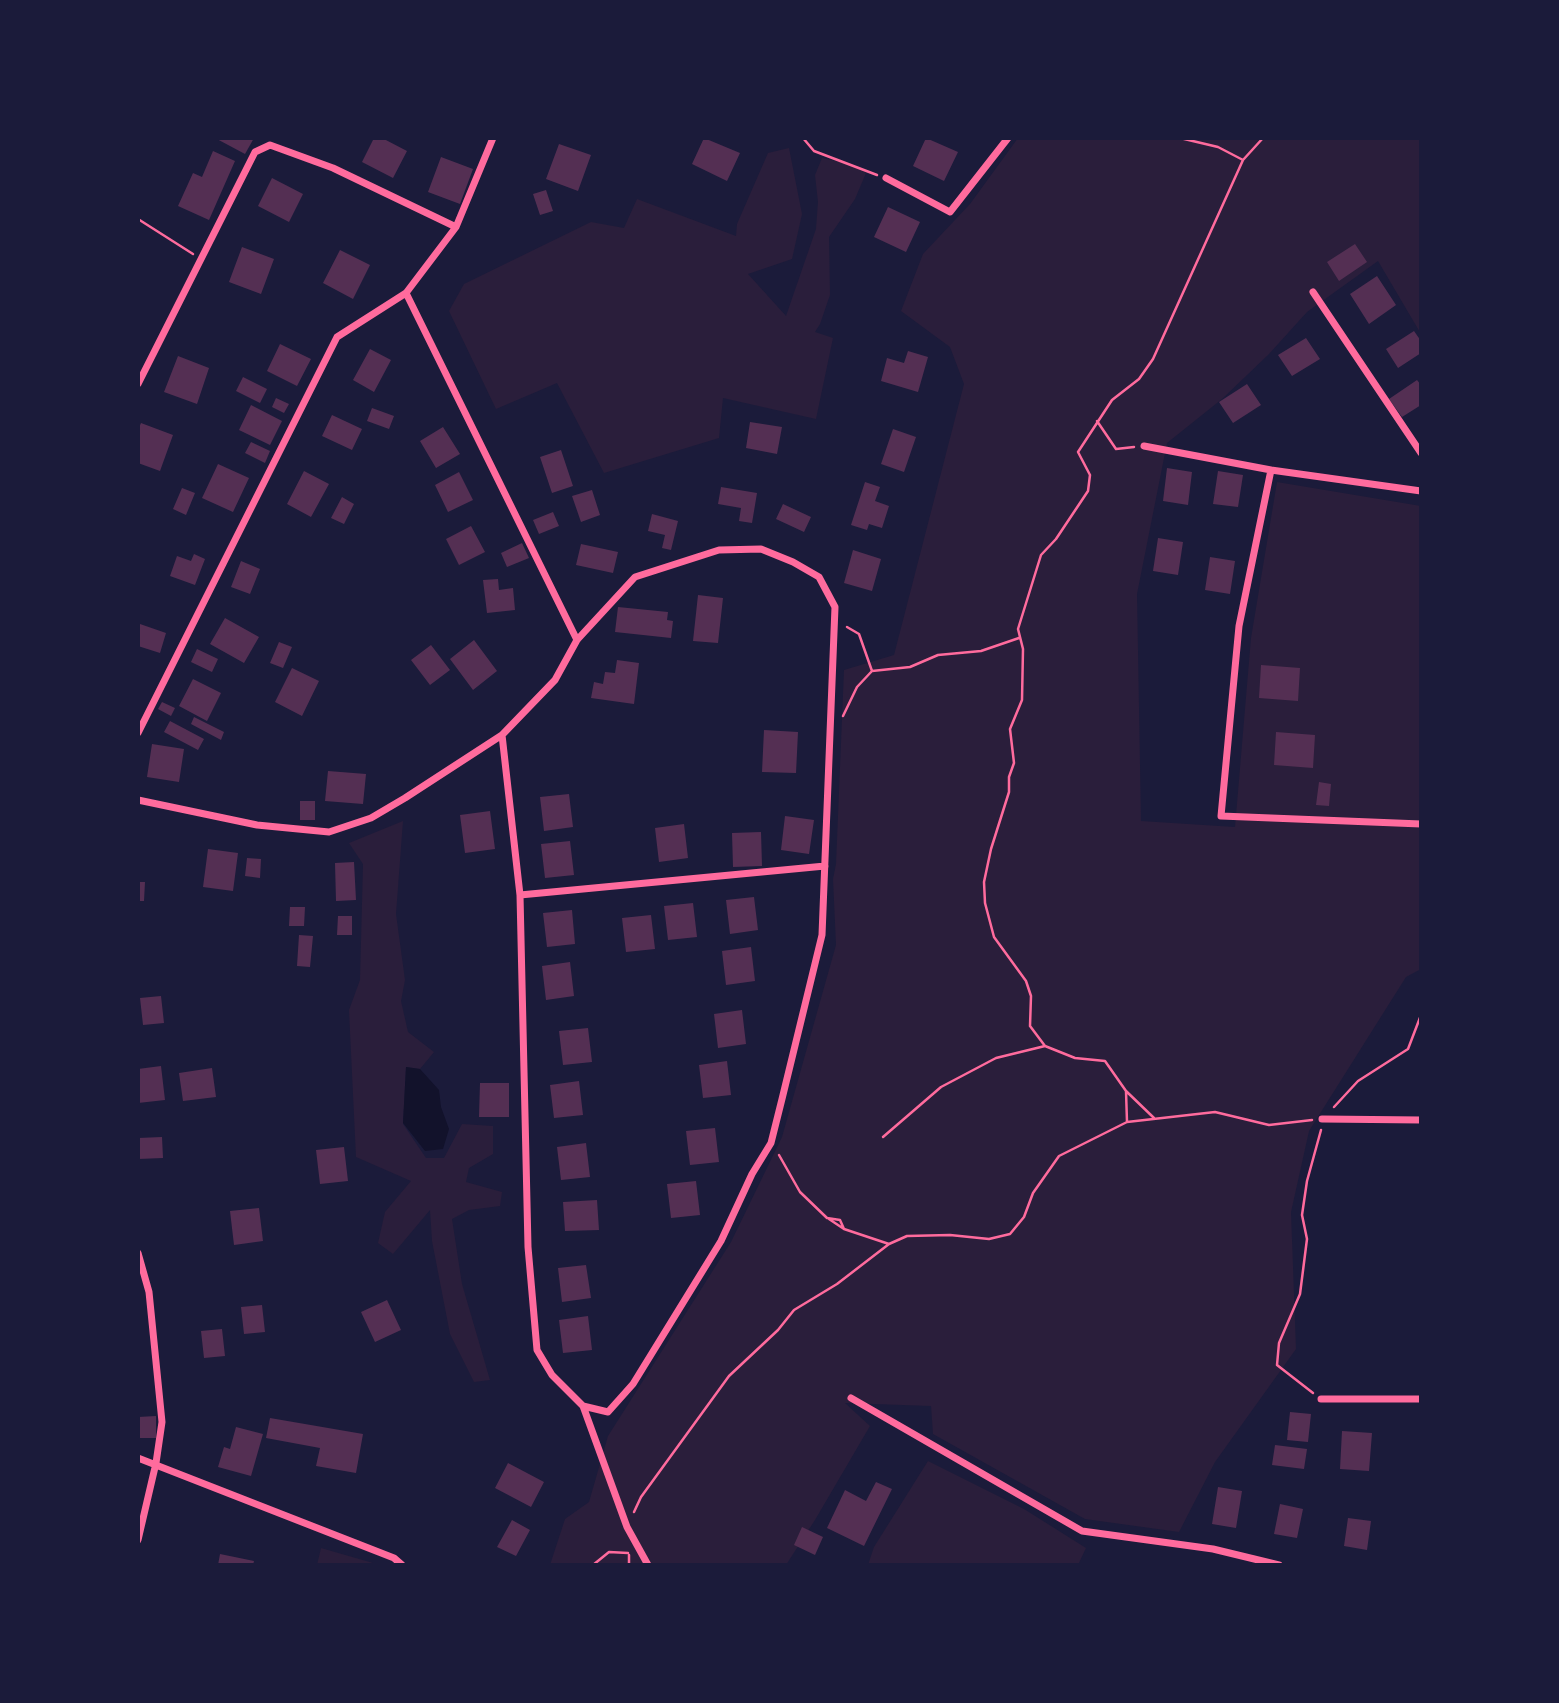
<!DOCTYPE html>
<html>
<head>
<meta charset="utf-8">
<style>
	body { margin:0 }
	#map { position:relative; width:1559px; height:1703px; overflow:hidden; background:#1b1b3a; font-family:Commissioner,sans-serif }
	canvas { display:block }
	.frame { position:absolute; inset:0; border:140px solid #1b1b3a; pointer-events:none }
</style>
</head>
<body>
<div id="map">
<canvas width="1559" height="1703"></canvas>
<div class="frame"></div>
</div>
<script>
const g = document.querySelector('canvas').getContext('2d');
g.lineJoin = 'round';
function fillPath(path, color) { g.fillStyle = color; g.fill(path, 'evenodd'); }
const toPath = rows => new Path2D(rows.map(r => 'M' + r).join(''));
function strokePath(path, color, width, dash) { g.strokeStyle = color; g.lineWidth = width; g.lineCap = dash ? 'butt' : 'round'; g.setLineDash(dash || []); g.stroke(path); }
const green = toPath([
	[1018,138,1421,138,1421,334,1378,261,1307,312,1269,354,1222,399,1167,443,1137,594,1141,821,1235,827,1251,638,1277,482,1421,506,1421,969,1406,977,1309,1131,1291,1212,1296,1349,1215,1462,1179,1532,1085,1519,933,1434,931,1406,845,1403,870,1426,815,1520,786,1565,550,1565,565,1519,589,1502,608,1436,731,1242,782,1137,836,945,833,879,836,864,844,670,894,655,964,384,950,347,901,311,923,254,970,204],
	[789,148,802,214,792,259,748,274,786,316,816,229,818,202,815,175,822,158,849,164,866,173,855,199,829,237,830,295,820,324,815,332,833,338,816,419,723,398,719,438,604,473,557,383,496,409,449,311,464,284,591,222,624,228,637,199,736,236,737,224,768,153],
	[403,821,396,914,405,980,401,1001,408,1032,434,1052,420,1069,406,1067,403,1124,426,1158,444,1158,462,1124,493,1126,493,1154,469,1168,466,1182,502,1192,500,1206,469,1210,452,1219,462,1284,490,1380,474,1382,450,1334,432,1241,430,1210,393,1254,378,1243,385,1212,411,1181,356,1157,349,1010,360,980,363,864,349,843],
	[928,1461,1024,1509,1086,1548,1078,1565,868,1565,874,1547],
	[321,1548,380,1565,317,1565]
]);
const water = toPath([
	[406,1067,420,1069,439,1090,441,1107,449,1129,443,1149,425,1151,403,1123]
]);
const building = toPath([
	[215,138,254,138,245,154],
	[374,138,382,138,407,151,393,178,362,162],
	[704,138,740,153,727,181,692,164],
	[926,138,958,152,944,181,913,166],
	[559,144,591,155,578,191,546,179],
	[213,151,235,161,209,220,178,206,193,173,202,177],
	[441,157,473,169,460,204,428,192],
	[272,178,303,194,289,222,258,206],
	[546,190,553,211,540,215,533,194],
	[888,207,920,222,906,252,874,237],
	[1355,244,1367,262,1339,281,1327,262],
	[242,247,274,259,261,294,229,282],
	[340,250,370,265,353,299,323,283],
	[1377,276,1396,305,1369,324,1350,294],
	[1414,331,1421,341,1421,353,1398,368,1386,349],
	[1306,338,1320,359,1292,376,1278,355],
	[280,344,311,359,297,386,267,371],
	[370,349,391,360,374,392,353,380],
	[908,351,928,357,918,392,881,381,887,358,904,363],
	[178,356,209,368,197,404,164,392],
	[243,377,267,389,260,403,236,391],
	[1417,380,1421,385,1421,405,1402,417,1389,399],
	[1247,384,1261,405,1233,423,1219,402],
	[276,398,289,404,284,413,272,407],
	[251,405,282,421,270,445,239,430],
	[372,408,394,416,389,429,367,421],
	[332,415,362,429,352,450,322,436],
	[750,422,782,427,777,454,746,448],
	[141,423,173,435,160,471,138,463,138,430],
	[443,427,460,454,436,468,420,441],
	[893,429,916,437,904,472,881,464],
	[251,442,270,451,265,463,245,453],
	[561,450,573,486,552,493,540,457],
	[218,464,249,478,233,512,202,498],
	[1167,468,1192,472,1188,505,1163,501],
	[304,471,329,484,311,517,287,504],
	[1218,471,1243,475,1238,507,1213,504],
	[459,472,473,500,448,512,435,485],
	[865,482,880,487,875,501,889,506,882,528,869,524,867,530,851,525],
	[721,487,757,493,752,523,739,521,741,508,718,504],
	[182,488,195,493,186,515,173,509],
	[592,490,600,515,581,522,572,496],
	[342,497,354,504,344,524,331,518],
	[783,504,811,517,804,532,776,519],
	[553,512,559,526,539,534,533,520],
	[652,514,678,521,671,550,662,548,665,535,648,531],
	[471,526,485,552,459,565,446,539],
	[1158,538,1183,542,1178,575,1153,571],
	[522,543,529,558,507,567,501,553],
	[581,544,618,552,613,573,576,565],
	[853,550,881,559,872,591,844,583],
	[194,554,205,559,195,585,170,576,177,556,191,561],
	[1210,557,1235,561,1230,594,1205,590],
	[241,561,260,569,250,594,231,587],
	[498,579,499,590,513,588,515,610,487,613,483,580],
	[698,595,723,598,718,643,693,641],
	[618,607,668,612,667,620,673,621,671,638,615,632],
	[225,618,259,637,244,663,210,644],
	[140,624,166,633,160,653,138,646],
	[474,640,497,671,473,690,450,659],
	[279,642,292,647,283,668,270,663],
	[431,645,450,670,430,685,411,660],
	[197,649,218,659,212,672,191,662],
	[617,660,639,663,634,704,591,698,594,682,603,684,605,672,615,673],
	[1261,665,1300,668,1298,701,1259,698],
	[292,668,319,681,302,716,275,702],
	[193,679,221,693,207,721,179,706],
	[162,702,175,708,171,716,158,709],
	[194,717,224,732,221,740,191,724],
	[170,721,204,739,198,750,164,732],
	[764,730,798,732,796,773,762,772],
	[1276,732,1315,735,1313,768,1274,765],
	[152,744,184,749,179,782,147,777],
	[328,771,366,774,363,804,325,801],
	[1319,782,1331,784,1329,806,1316,805],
	[569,794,573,827,544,831,540,797],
	[300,801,315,801,315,820,300,820],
	[490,811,495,849,465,853,460,815],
	[785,816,814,820,809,854,781,850],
	[684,824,688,858,659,862,655,828],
	[761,832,762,866,733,867,732,833],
	[570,841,574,875,545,878,541,844],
	[208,849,238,853,233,891,203,887],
	[247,858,261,859,260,878,245,876],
	[354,862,356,900,336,901,335,863],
	[138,882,145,882,144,901,138,901],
	[754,897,758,930,730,934,726,900],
	[693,903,697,937,668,940,664,906],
	[290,907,305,907,304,926,289,926],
	[572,910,575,944,547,947,543,913],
	[651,915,655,949,626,952,622,918],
	[338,916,352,916,352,935,337,935],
	[299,935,313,936,310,967,297,966],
	[751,947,755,981,726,985,722,951],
	[570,962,574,996,546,1000,542,966],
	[161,996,164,1023,143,1025,140,998],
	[742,1010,746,1044,718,1048,714,1014],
	[588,1028,592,1062,563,1065,559,1031],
	[727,1061,731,1095,703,1098,699,1065],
	[161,1066,165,1100,138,1103,138,1069],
	[212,1068,216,1097,183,1101,179,1073],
	[579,1081,583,1115,554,1118,550,1085],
	[480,1083,509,1083,509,1117,479,1117],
	[715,1128,719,1162,690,1165,686,1131],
	[162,1137,163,1158,138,1159,138,1138],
	[586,1143,590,1177,561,1180,557,1147],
	[344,1147,348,1181,320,1184,316,1150],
	[696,1181,700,1215,671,1218,667,1184],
	[597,1200,599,1230,565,1231,563,1202],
	[259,1208,263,1241,234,1245,230,1211],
	[586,1265,591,1298,562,1302,558,1268],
	[387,1300,401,1330,375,1342,361,1312],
	[262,1305,265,1332,244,1334,241,1307],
	[588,1316,592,1350,563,1353,559,1320],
	[222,1329,225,1356,204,1358,201,1331],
	[1290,1412,1311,1414,1308,1442,1287,1440],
	[156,1416,156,1438,138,1438,138,1417],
	[270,1418,363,1434,356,1473,316,1466,320,1448,266,1438],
	[236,1427,263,1434,251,1476,218,1467,224,1447,230,1449],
	[1342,1431,1372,1433,1369,1471,1340,1469],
	[1275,1445,1307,1449,1304,1469,1272,1465],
	[508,1463,544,1482,531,1507,495,1488],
	[876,1482,892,1489,864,1546,827,1528,845,1490,866,1501],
	[1218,1487,1242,1491,1236,1528,1212,1524],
	[1280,1504,1303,1509,1297,1538,1274,1534],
	[1348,1518,1371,1521,1367,1550,1344,1546],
	[512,1520,530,1530,516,1556,497,1547],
	[802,1527,823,1537,815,1555,794,1545],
	[220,1554,254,1561,253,1565,218,1565]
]);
const path = toPath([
	[803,138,814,151,877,175],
	[1180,138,1218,147,1243,160],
	[138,219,193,254],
	[1097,421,1116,449,1134,447],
	[847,627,859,634,872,671],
	[843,716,857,687,872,671,910,667,938,655,981,651,1019,638],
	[1126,1091,1154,1118],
	[1334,1107,1358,1081,1408,1049,1421,1015],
	[1127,1122,1126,1091,1105,1061,1075,1058,1045,1046,1030,1026,1031,996,1026,981,994,937,985,903,984,882,991,849,1009,792,1009,777,1014,763,1010,729,1022,700,1023,649,1018,629,1041,555,1056,539,1088,491,1090,475,1078,452,1112,400,1139,379,1153,359,1243,160,1263,138],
	[883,1137,941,1087,996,1058,1045,1046],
	[779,1155,800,1192,827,1218,840,1220,844,1229,889,1244],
	[829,1219,844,1229],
	[1313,1393,1277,1365,1279,1343,1300,1294,1307,1239,1302,1215,1307,1181,1321,1130],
	[634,1512,641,1497,729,1376,778,1330,794,1310,837,1284,889,1244,907,1236,950,1235,989,1239,1010,1234,1024,1217,1033,1193,1059,1156,1127,1122,1215,1112,1269,1125,1312,1120],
	[629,1555,629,1565],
	[593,1565,609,1552,628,1553]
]);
const minor = toPath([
	[886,178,950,212,1008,138],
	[1313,292,1421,453],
	[406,293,577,640],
	[138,384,255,152,270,145,333,168,456,227],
	[1144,446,1271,470,1421,491],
	[1271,470,1239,626,1221,816,1421,824],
	[138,733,337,337,406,293,456,227,493,138],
	[138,800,257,825,329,832,371,818,405,798,502,735,555,680,577,640,635,577,719,550,761,549,793,562,819,577,835,607,822,935,782,1099,771,1143,752,1174,721,1241,633,1384,608,1412,583,1406,552,1375,537,1350,528,1247,520,895,502,735],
	[520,895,825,866],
	[1322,1119,1421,1120],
	[138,1253,149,1292,162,1422,156,1463,138,1540],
	[851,1398,1082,1531,1213,1549,1279,1565],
	[1321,1399,1421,1399],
	[583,1406,627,1527,648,1565],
	[138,1458,394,1558,402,1565]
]);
fillPath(green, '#2a1e3b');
fillPath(water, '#12122b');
fillPath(building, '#542f53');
strokePath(path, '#ff6b9d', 2.5);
strokePath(minor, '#ff6b9d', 7);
</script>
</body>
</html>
